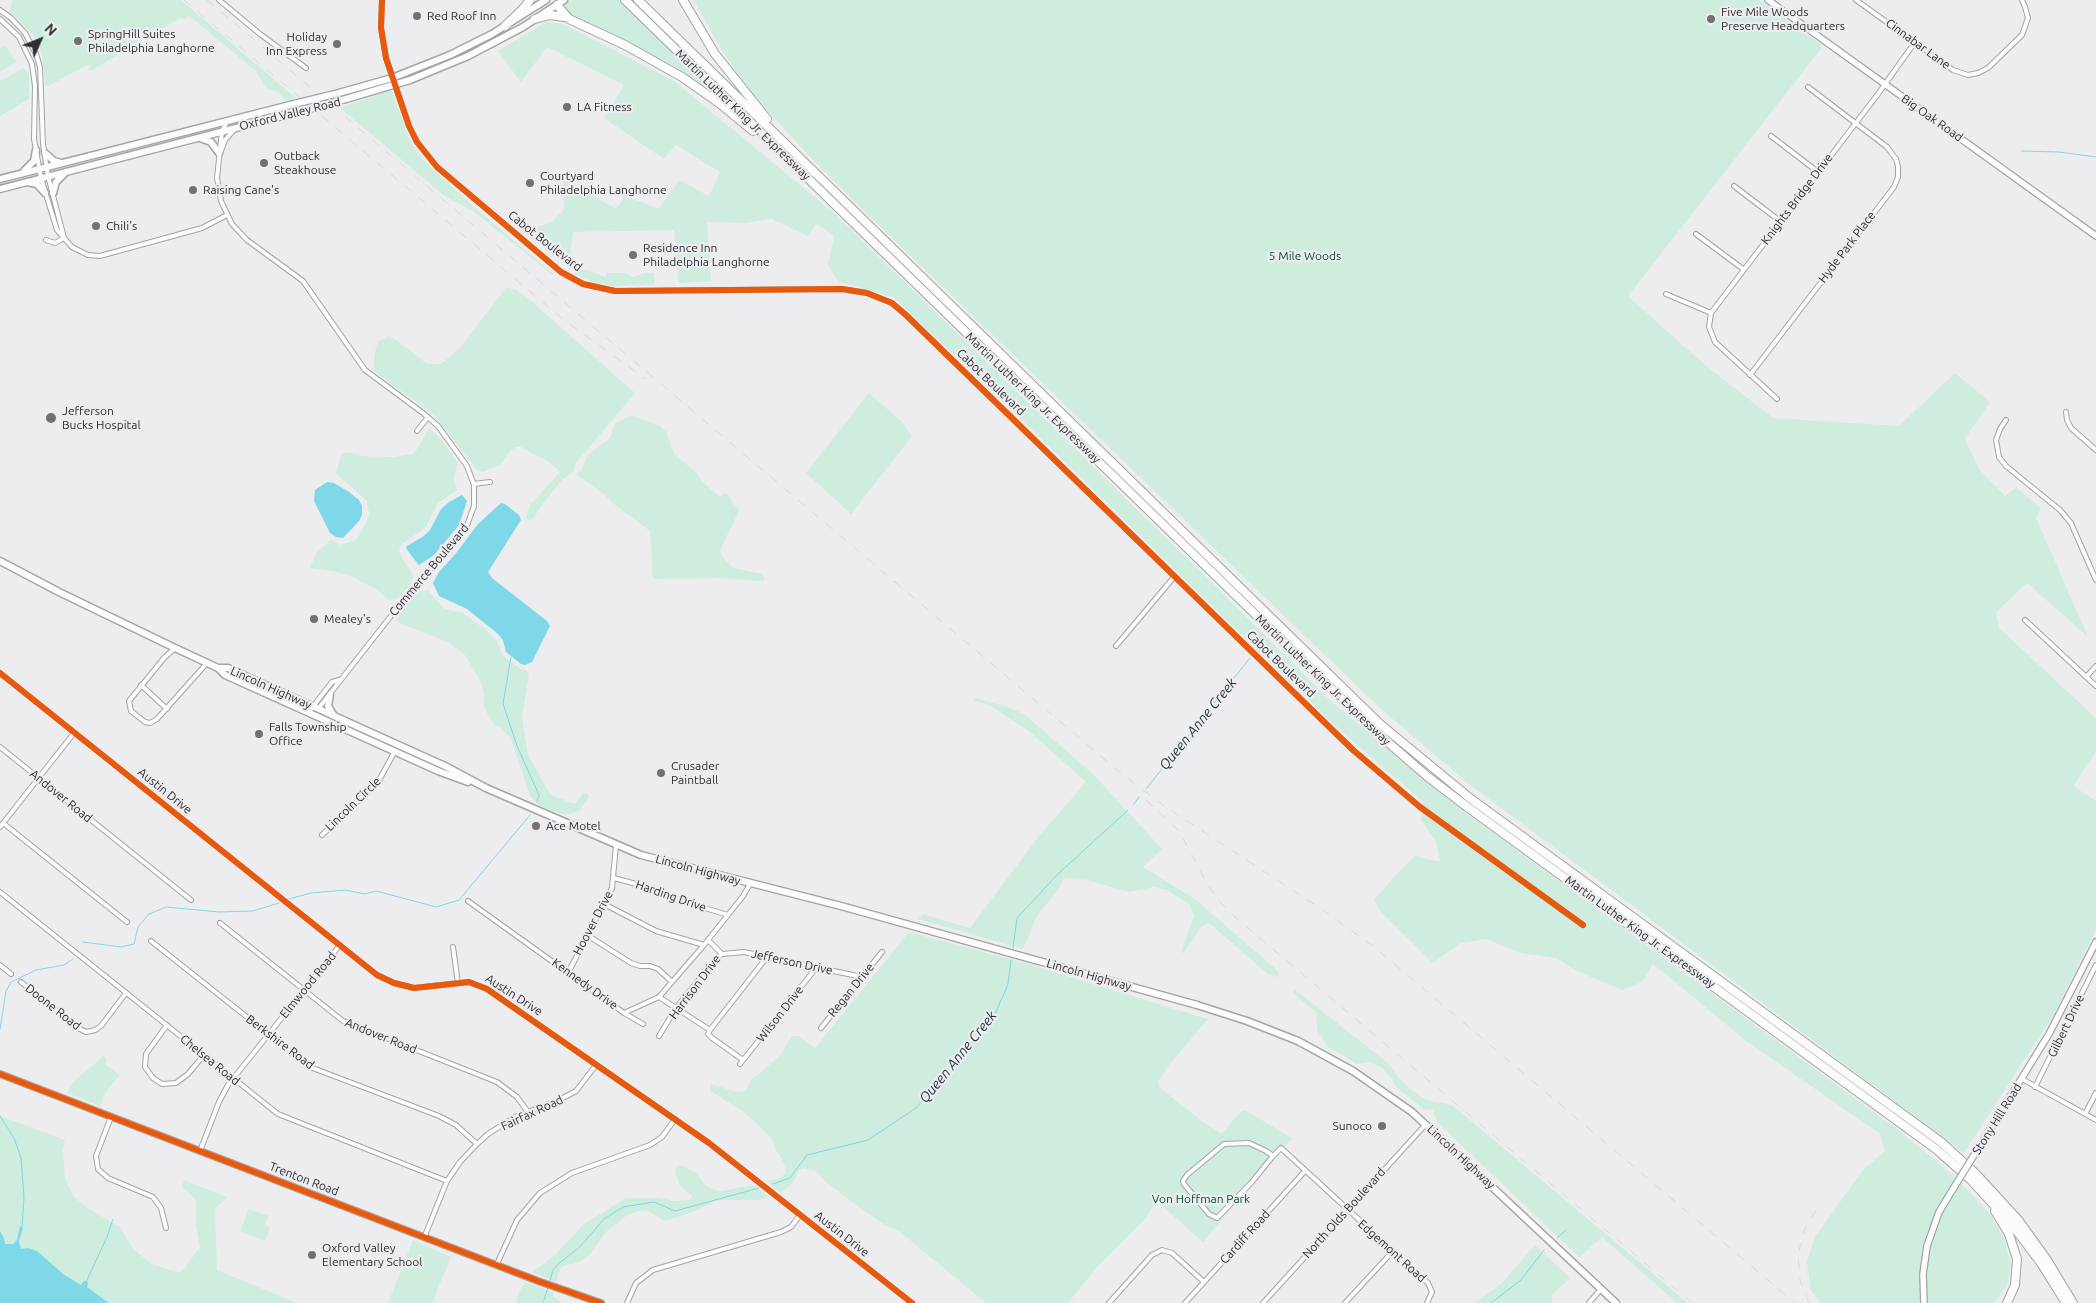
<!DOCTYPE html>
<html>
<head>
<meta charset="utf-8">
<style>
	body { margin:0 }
	#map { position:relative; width:2096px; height:1303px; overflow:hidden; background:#ededf0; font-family:Ubuntu,sans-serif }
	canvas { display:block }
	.north { position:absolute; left:15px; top:15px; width:50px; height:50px; -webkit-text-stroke:4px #ececf1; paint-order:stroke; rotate:46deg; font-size:14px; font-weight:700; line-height:20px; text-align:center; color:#2e2e30 }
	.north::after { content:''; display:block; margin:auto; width:18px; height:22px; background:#2e2e30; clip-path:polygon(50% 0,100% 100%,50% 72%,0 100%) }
</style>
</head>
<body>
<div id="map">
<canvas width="2096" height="1303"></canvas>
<div class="north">N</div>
</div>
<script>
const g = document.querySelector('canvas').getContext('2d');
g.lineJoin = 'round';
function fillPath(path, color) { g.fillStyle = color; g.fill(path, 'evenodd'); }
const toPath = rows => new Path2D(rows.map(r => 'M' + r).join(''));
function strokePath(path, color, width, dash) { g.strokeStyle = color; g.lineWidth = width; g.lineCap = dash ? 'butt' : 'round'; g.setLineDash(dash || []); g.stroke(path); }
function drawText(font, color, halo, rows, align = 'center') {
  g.font = font + ' Ubuntu,sans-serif'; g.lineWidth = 4.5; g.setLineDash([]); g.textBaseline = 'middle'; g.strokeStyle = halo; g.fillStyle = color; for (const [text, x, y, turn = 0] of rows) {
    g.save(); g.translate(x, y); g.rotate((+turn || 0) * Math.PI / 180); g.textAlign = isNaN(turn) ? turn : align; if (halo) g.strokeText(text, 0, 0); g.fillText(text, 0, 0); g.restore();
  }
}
const green = toPath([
	[13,0,181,0,297,99,286,100,278,92,266,88,256,71,189,16,185,19,180,18,92,70,88,70,91,65,85,66,48,86,45,85,43,60,39,45,33,35,9,11],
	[571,0,619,0,718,97,671,64,575,18,565,11,565,4],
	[694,0,1759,0,1823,46,1628,296,1705,365,1773,418,1899,426,1955,373,1990,402,1965,439,1979,469,2005,496,2016,487,2041,508,2036,518,2088,637,2027,583,1996,612,1999,628,2096,718,2096,751,2073,786,2096,801,2096,930,2054,1014,1964,1153,1469,784,1380,708,868,215,809,156,749,90,719,46],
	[546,22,563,24,674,81,834,213,1198,569,1331,701,1465,812,1894,1127,1940,1164,1971,1193,1989,1213,2004,1238,2011,1265,2007,1286,1994,1303,1821,1303,1810,1289,1807,1261,1815,1237,1862,1171,1885,1151,1880,1134,1749,1043,1653,964,1642,982,1622,990,1577,971,1556,958,1521,953,1486,939,1461,943,1433,963,1380,911,1374,899,1415,855,1430,860,1440,861,1436,842,1421,820,1423,802,1330,721,986,385,893,297,839,282,828,265,834,236,816,223,808,236,772,219,745,223,707,222,711,281,679,283,674,230,573,232,569,264,522,232,552,222,564,209,563,177,616,209,625,196,659,209,679,180,709,196,720,172,676,145,664,159,604,118,624,85,547,47,521,82,498,51],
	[5,45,16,62,0,72,0,48],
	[24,68,29,74,29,99,0,116,0,81],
	[391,90,410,141,422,159,474,207,553,273,553,275,473,211,446,197,340,108],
	[578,267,606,277,607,273,626,273,633,277,644,273,653,273,655,281,653,285,613,286,596,283,576,275,575,271],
	[506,288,515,289,528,298,635,393,576,463,573,472,562,480,538,510,535,517,529,521,526,517,530,505,560,472,557,469,543,458,539,457,521,447,516,447,510,451,500,465,483,472,477,470,433,414,381,377,373,369,376,347,379,341,388,337,394,338,427,364,441,364,459,349],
	[869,393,901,421,912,436,851,514,806,473],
	[632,415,660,426,666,432,674,454,697,473,702,482,718,495,720,497,725,493,728,495,739,511,720,550,723,558,733,568,763,574,765,580,757,581,720,578,653,579,650,531,614,504,605,495,576,474,581,471,588,455,610,438,615,423],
	[429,428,442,440,458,463,453,480,457,490,438,503,425,528,402,544,399,549,401,556,414,576,407,590,397,599,389,600,377,590,353,577,334,571,310,568,317,552,331,540,340,545,356,540,367,521,369,513,367,501,336,473,341,455,346,452,362,456,392,457,414,454],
	[428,590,444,609,461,612,485,629,498,642,502,654,506,658,521,669,526,670,529,674,522,718,528,755,549,792,554,796,572,803,576,803,583,793,587,793,589,797,579,811,565,815,560,814,541,806,530,796,511,739,501,727,495,725,489,717,483,704,484,693,480,680,465,655,450,643,397,622,400,613,410,600,420,591],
	[974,698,1006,706,1024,714,1094,775,1162,849,1143,867,1195,899,1278,971,1278,977,1269,975,1209,923,1202,926,1183,954,1182,949,1194,916,1189,904,1167,890,1154,887,1129,892,1087,880,1064,878,1057,891,1037,916,1023,949,918,919,923,914,970,928,1039,836,1086,782,1030,732,989,705,975,701],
	[909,932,1024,963,1208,1019,1169,1065,1158,1081,1159,1087,1203,1122,1222,1134,1239,1113,1245,1110,1292,1138,1203,1242,1157,1201,1144,1220,1098,1266,1068,1303,986,1303,899,1231,882,1223,863,1210,827,1183,815,1170,803,1168,799,1170,792,1184,781,1193,767,1181,778,1179,786,1173,784,1163,776,1150,771,1138,744,1112,712,1092,710,1088,711,1084,737,1092,745,1091,751,1080,780,1056,792,1036,798,1036,815,1048],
	[1294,989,1388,1063,1405,1085,1426,1100,1452,1105,1688,1303,1677,1303,1602,1237,1579,1257,1437,1122,1433,1110,1425,1110,1396,1087,1392,1078,1382,1068,1370,1062,1357,1064,1328,1047,1317,1030,1317,1013,1293,993],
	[104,1056,107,1060,105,1064,120,1075,105,1093,100,1106,67,1093,74,1081],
	[0,1116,65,1140,63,1150,65,1179,74,1197,88,1208,120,1227,134,1250,152,1264,179,1273,184,1269,200,1247,196,1227,196,1200,182,1187,184,1180,227,1197,215,1209,217,1270,297,1303,109,1303,87,1287,84,1282,81,1286,21,1249,19,1242,23,1228,20,1227,17,1240,13,1244,5,1244,4,1238,0,1231],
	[681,1165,696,1173,706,1186,716,1190,722,1191,753,1185,769,1197,758,1200,718,1200,690,1213,664,1221,648,1210,638,1211,626,1216,607,1231,590,1254,581,1261,561,1267,556,1282,532,1272,554,1256,584,1224,626,1198,660,1198,673,1201,689,1200,692,1196,679,1184,675,1171,677,1166],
	[249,1209,268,1216,265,1225,270,1228,265,1241,240,1231],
	[413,1240,451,1257,432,1303,388,1303],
	[1535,1245,1570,1278,1552,1295,1552,1303,1474,1303,1501,1284],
	[524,1282,553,1292,553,1296,562,1303,515,1303]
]);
const water = toPath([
	[327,482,334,483,349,492,359,500,362,506,362,515,359,521,343,538,336,537,330,533,314,501,315,490],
	[462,495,467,501,459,525,434,555,419,565,411,555,406,548,407,546,424,536,430,530,441,509,449,502],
	[501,503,505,504,519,515,521,520,488,572,492,578,547,621,550,626,532,662,525,665,521,664,506,652,503,640,498,634,467,609,439,596,433,583,439,572,457,552,478,524],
	[20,1226,23,1228,19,1241,21,1249,28,1248,37,1251,63,1274,81,1285,84,1281,88,1282,87,1287,109,1303,0,1303,0,1231,4,1238,5,1244,13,1244,17,1240]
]);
const stream = toPath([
	[2022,151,2059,152,2096,157],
	[511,657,503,704,517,746,539,795,537,802],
	[1146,789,1250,658],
	[1134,804,1139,797],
	[289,899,311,893,345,890,365,894,376,891,436,907,459,900,530,815],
	[83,942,121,947,134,944,138,927,149,914,166,907,219,912,253,911,279,903],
	[1013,948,1017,918,1058,874,1128,810],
	[0,1029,6,991,11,982,36,970,64,965,73,959],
	[0,1116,14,1138,21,1158,24,1197,22,1227],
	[773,1184,790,1178,807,1155,868,1140,916,1108,962,1056,996,1012,1008,984,1011,960],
	[1557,1238,1566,1230],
	[550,1281,553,1270,558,1264,580,1247,604,1219,623,1207,654,1202,675,1211,759,1188],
	[86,1282,107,1237,113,1219],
	[543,1303,548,1288],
	[1491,1303,1521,1280,1544,1250]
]);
const street = toPath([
	[219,0,260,34,306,68],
	[382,0,381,28,386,58,409,126,417,142,437,167,561,272,583,284,615,291,842,289,867,293,892,303,906,315,1353,750,1420,807,1583,925],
	[1856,0,1953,70,1968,75,1978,73,1988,68,2022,35,2028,18,2025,7,2022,0],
	[0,10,11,18,25,33,36,54,40,67,43,144,48,176,64,238],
	[0,19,19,37,32,64,35,86,34,139,41,178,57,230,72,247,88,255,100,256,202,228,227,215],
	[227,122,222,131,217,178,221,201,232,224,247,240,303,281,365,370,423,413,438,426,467,466,474,485,474,506,466,528,394,612,318,709],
	[1771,136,1818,172],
	[221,151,225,140,234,130],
	[1734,186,1780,221],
	[1696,234,1743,269],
	[46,240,55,243,64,238],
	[1666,294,1711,313],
	[1750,375,1894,187,1898,177,1898,166,1896,159,1887,147,1808,87],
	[1777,399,1715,342,1709,327,1711,313,1878,94,1915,42],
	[2066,412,2067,420,2071,428,2096,450],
	[2006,420,2000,429,1996,440,1999,457,2006,466,2060,510,2071,523,2096,580],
	[417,431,428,417],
	[474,484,490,482],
	[2025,620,2096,686],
	[1116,646,1174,577],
	[175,648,164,658,129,701,131,711,145,722,150,723,157,719,207,663],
	[0,673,377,975,394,983,414,988,469,982,487,989,709,1143,912,1303],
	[2086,677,2096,666],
	[141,685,167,709],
	[308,713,332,682,339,680],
	[0,747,191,900],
	[3,823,127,922],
	[0,827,74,733],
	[322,835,378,782,395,751],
	[614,878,647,887,675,899,728,915],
	[0,892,278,1114,447,1181],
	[468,901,624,1013,659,997,704,945,743,896,750,884],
	[604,904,656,931,704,945],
	[220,923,343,1021,497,1082,517,1097,528,1112],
	[587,935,631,963,640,966,650,966,658,969,671,981],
	[708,940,722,954],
	[151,941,310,1067,439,1116,456,1125,477,1144],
	[453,947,458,983],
	[0,965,11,974],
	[569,971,612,888,616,845],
	[21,982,78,1028,86,1032,95,1030,101,1026,126,993],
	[659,997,710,1030],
	[624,1013,643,1024],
	[167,1025,146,1054,145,1067,153,1078,162,1084,176,1083,188,1074,204,1055],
	[821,1028,882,952],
	[710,1030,767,957],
	[710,1030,708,1034,712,1038,743,1060],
	[659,1036,676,1008,714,961,722,954,744,952,862,977],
	[740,1064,816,968],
	[2022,1079,2096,1120],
	[2035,1087,2096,965],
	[2085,1114,2096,1093],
	[111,1117,96,1156,98,1169,108,1178,153,1197,161,1208,166,1228],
	[200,1151,219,1102,228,1085,340,945],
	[1273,1156,1251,1183,1217,1218,1209,1214,1184,1184,1183,1181,1187,1175,1224,1144,1249,1143,1266,1151,1273,1156,1281,1148,1428,1283,1432,1292,1427,1303],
	[424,1238,447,1181,460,1162,477,1144,488,1134,515,1117,559,1100,576,1091,596,1065],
	[496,1266,517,1220,540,1193,572,1173,650,1145,662,1137,675,1119],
	[627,1303,636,1283,653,1270,781,1232,791,1227,800,1215],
	[1109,1303,1152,1255,1162,1250,1172,1253,1204,1282],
	[1185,1303,1305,1171],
	[1263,1303,1426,1124],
	[1345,1303,1393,1251],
	[1589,1303,1601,1289]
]);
const secondary = toPath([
	[1768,0,2096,236],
	[0,1074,538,1281,601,1303],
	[1976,1152,2049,1034,2096,942],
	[1924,1303,1923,1274,1927,1246,1939,1212,1953,1189]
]);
const primary = toPath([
	[339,93,392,78,450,55,492,34,546,0],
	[346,99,410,80,468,56,523,27,564,0],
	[200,138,211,142,219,153],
	[45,153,54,161,61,163],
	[24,171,34,161,36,150],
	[0,179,290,105],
	[27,182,37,184,45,193],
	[0,189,298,112],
	[53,193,56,182,66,172],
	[0,561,59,592,175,648,218,668,228,668,445,766,486,788,641,855,841,906,1197,1005,1247,1021,1298,1041,1353,1071,1412,1112,1616,1303],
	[218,668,225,675,438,771,468,782],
	[330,695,328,706,334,716]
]);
const highway = toPath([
	[625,0,1375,731,1428,777,1466,806,1936,1149,1971,1180,2013,1226,2041,1263,2066,1303],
	[638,0,1380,724,1471,799,1941,1142,1976,1174,2019,1221,2047,1260,2073,1303],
	[683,0,715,54,767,119],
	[557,5,569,19,625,45,682,77,719,103,753,131],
	[535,19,550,15,564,17],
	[505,26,522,10,530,0],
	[1995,1211,2009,1234,2017,1259,2015,1285,2007,1303]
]);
const rail = toPath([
	[184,0,564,320,646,379],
	[207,0,1122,774,1163,805,1324,911,1373,946,1795,1303],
	[1146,800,1179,831,1208,885,1219,901,1236,918,1692,1303],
	[1809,1303,1800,1280,1798,1254,1806,1226,1819,1206]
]);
const secondaryBridge = toPath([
	[1953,1189,1976,1152]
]);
const primaryBridge = toPath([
	[290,105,339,93],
	[298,112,346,99]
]);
const cycleway = toPath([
	[382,0,381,28,386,58,409,126,417,142,437,167,561,272,583,284,615,291,842,289,867,293,892,303,906,315,1353,750,1420,807,1583,925],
	[0,673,377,975,394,983,414,988,469,982,487,989,709,1143,912,1303],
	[0,1074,538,1281,601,1303]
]);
const markers = [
	[417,16,5,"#717173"],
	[1711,19,5,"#717173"],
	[78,41,5,"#717173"],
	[337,44,5,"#717173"],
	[567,107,5,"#717173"],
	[264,163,5,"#717173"],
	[530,183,5,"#717173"],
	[193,190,5,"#717173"],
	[96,226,5,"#717173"],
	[633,255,5,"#717173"],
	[51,418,6,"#717173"],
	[314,619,5,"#717173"],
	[259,734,5,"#717173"],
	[661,773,5,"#717173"],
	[536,826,5,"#717173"],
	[1382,1126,5,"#717173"],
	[312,1255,5,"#717173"]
];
const poiNames = [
	["Five Mile Woods",1721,12],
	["Preserve Headquarters",1721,26],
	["Red Roof Inn",427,16],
	["SpringHill Suites",88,34],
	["Philadelphia Langhorne",88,48],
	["Holiday",327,37,"right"],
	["Inn Express",327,51,"right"],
	["LA Fitness",577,107],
	["Outback",274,156],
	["Steakhouse",274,170],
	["Courtyard",540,176],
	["Philadelphia Langhorne",540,190],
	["Raising Cane's",203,190],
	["Chili's",106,226],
	["Residence Inn",643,248],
	["Philadelphia Langhorne",643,262],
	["Jefferson",62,411],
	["Bucks Hospital",62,425],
	["Mealey's",324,619],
	["Falls Township",269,727],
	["Office",269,741],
	["Crusader",671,766],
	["Paintball",671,780],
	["Ace Motel",546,826],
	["Sunoco",1372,1126,"right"],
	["Oxford Valley",322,1248],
	["Elementary School",322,1262]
];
const streetNames = [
	["Cinnabar Lane",1918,44,36],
	["Oxford Valley Road",290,114,-14],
	["Martin Luther King Jr. Expressway",743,115,44],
	["Big Oak Road",1932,118,35],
	["Knights Bridge Drive",1797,199,-53],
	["Cabot Boulevard",545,241,38],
	["Hyde Park Place",1847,247,-53],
	["Cabot Boulevard",991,382,44],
	["Martin Luther King Jr. Expressway",1033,398,44],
	["Commerce Boulevard",429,570,-50],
	["Cabot Boulevard",1281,664,44],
	["Martin Luther King Jr. Expressway",1323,680,44],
	["Lincoln Highway",271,688,24],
	["Austin Drive",165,791,39],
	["Andover Road",61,796,39],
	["Lincoln Circle",353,804,-44],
	["Lincoln Highway",698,870,15],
	["Harding Drive",671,896,19],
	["Hoover Drive",593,923,-62],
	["Martin Luther King Jr. Expressway",1640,932,36],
	["Jefferson Drive",792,962,12],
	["Lincoln Highway",1089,975,16],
	["Kennedy Drive",585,984,36],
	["Elmwood Road",308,985,-51],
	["Harrison Drive",695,987,-53],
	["Regan Drive",851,990,-51],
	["Austin Drive",514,995,33],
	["Doone Road",53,1007,38],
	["Wilson Drive",780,1014,-52],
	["Gilbert Drive",2066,1026,-64],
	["Andover Road",381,1036,22],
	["Berkshire Road",280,1042,37],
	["Chelsea Road",210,1060,39],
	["Fairfax Road",532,1113,-25],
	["Stony Hill Road",1997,1119,-58],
	["Lincoln Highway",1461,1157,43],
	["Trenton Road",304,1179,21],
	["North Olds Boulevard",1344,1213,-48],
	["Austin Drive",842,1234,38],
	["Cardiff Road",1245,1237,-48],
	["Edgemont Road",1392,1251,42]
];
const parkNames = [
	["5 Mile Woods",1305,256],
	["Von Hoffman Park",1201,1199]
];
const waterNames = [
	["Queen Anne Creek",1198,724,-51],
	["Queen Anne Creek",958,1057,-51]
];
fillPath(green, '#cfedde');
fillPath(water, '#7ed8e7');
strokePath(stream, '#7ed8e7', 1);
strokePath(street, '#a4a4a7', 6);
strokePath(secondary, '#a4a4a7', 8);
strokePath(primary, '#a4a4a7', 9);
strokePath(highway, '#a4a4a7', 10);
strokePath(street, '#fcfcfd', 4);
strokePath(secondary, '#fcfcfd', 5.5);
strokePath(primary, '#fcfcfd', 6);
strokePath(highway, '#fcfcfd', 8);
strokePath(rail, '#d8d8d8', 1, [9, 9]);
strokePath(secondaryBridge, '#a4a4a7', 8, []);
strokePath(primaryBridge, '#a4a4a7', 9, []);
strokePath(secondaryBridge, '#fcfcfd', 5.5);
strokePath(primaryBridge, '#fcfcfd', 6);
strokePath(cycleway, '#e8590c', 6);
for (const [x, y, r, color] of markers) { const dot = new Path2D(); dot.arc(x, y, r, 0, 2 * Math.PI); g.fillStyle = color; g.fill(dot); strokePath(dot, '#ececf1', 2); }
drawText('12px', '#2e2e30', '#ececf1', poiNames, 'left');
drawText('12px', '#2e2e30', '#ececf1', streetNames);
drawText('12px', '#005033', '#ececf1', parkNames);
drawText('italic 14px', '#1e3438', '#ececf1', waterNames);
</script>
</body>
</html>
